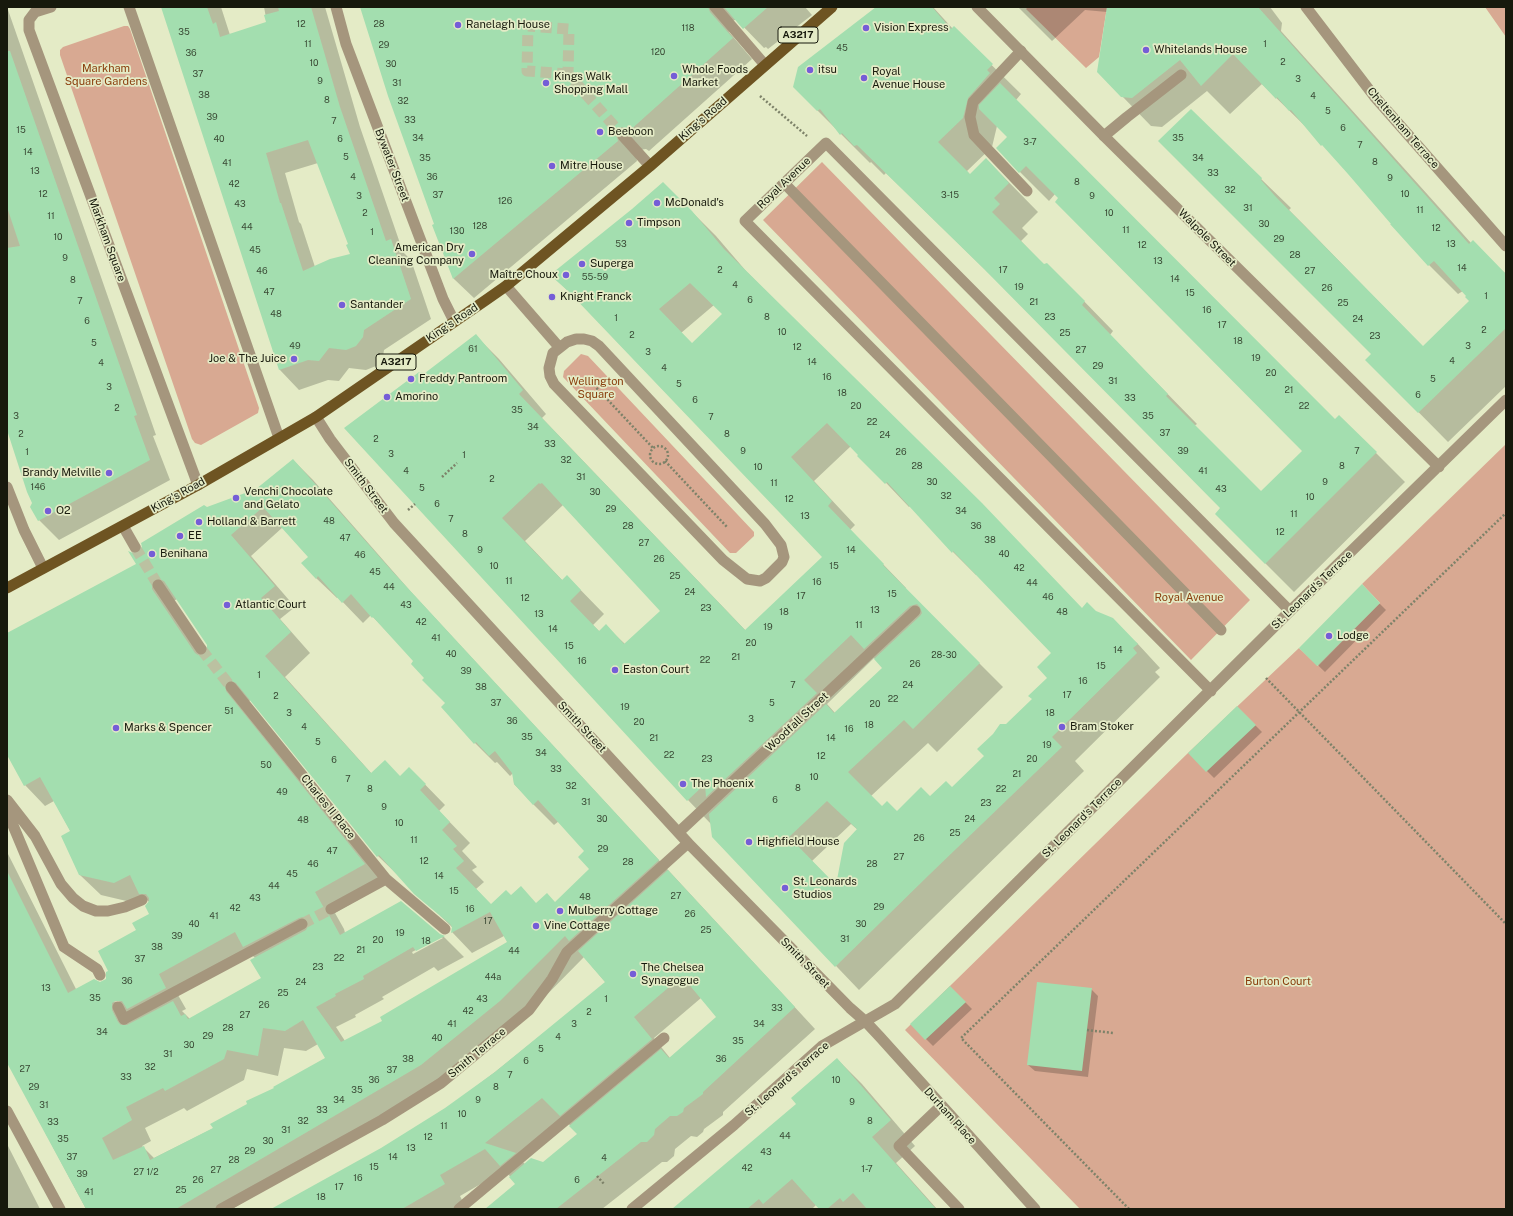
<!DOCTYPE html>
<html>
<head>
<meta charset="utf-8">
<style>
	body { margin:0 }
	#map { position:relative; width:1513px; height:1216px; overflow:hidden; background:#e4ebc6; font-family:"Public Sans",sans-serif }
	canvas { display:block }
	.frame { position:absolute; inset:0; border:8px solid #17190c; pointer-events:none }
</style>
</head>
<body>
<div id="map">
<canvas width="1513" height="1216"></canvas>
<div class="frame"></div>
</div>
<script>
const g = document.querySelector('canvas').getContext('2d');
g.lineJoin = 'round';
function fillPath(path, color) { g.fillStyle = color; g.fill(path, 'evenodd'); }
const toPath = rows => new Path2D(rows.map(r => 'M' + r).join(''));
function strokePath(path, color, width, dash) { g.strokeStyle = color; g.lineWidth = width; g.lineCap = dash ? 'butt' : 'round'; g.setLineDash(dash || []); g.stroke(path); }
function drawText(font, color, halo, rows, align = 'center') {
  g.font = font + ' "Public Sans",sans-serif'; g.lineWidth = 3.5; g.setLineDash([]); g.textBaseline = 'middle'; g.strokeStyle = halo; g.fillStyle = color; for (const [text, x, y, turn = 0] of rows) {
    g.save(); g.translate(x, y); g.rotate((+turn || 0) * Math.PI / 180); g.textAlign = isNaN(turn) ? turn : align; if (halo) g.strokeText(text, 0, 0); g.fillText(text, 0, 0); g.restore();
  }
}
const green = toPath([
	[1028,7,1107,7,1099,57,1086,68,1026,9],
	[1485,7,1506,7,1506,37],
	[124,26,128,26,130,29,259,408,258,413,201,445,195,443,192,439,60,55,60,50,63,47],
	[822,162,1250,600,1191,660,763,220],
	[581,354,588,356,754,532,754,536,736,553,730,553,563,377,564,371],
	[1506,444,1506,1209,1080,1209,905,1030,1188,753,1299,648,1318,666,1380,603,1362,584]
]);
const shadow = toPath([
	[7,7,156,435,153,436,170,480,59,540,39,520,7,427],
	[162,7,221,7,230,35,267,23,264,7,325,7,360,127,403,252,411,260,431,319,384,350,383,357,376,366,366,370,349,368,339,381,328,380,299,390,280,370],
	[318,163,350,244,351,255,315,267,301,224,299,222,285,173],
	[362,7,805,7,812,15,768,49,766,47,764,48,737,20,735,20,730,22,728,25,729,32,752,59,649,151,646,149,639,150,636,155,637,161,474,298,454,279,434,225,435,225],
	[877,7,933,7,953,29,954,28,1021,94,1016,100,1335,420,1339,416,1405,482,1294,592,1216,514,1221,508,1004,288,886,173,884,175,871,162,870,163,794,87],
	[997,126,1008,137,1020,172,1049,201,1055,194,1059,198,1303,451,1261,493,1194,426,1197,424,1110,335,1113,331,1076,293,1044,265,1021,241,1028,234,1022,228,1038,212,986,159,970,175,967,171,992,147],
	[1018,7,1270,7,1282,23,1281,31,1471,243,1506,274,1506,386,1448,442,1367,360,1372,354,1159,141,1261,179,1291,208,1289,210,1305,226,1423,347,1470,301,1468,296,1463,291,1458,294,1429,265,1341,164,1306,127,1262,84,1230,114,1207,91,1162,127,1151,126,1122,96,1107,12,1085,10,1052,41],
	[663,183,716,236,746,271,1082,609,1096,612,1137,643,1160,668,1155,672,1160,677,1075,761,1084,771,859,990,713,837,711,824,688,800,346,428,425,375,476,336,499,359,546,414,542,418,746,631,823,557,584,307,552,275,633,210],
	[714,305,723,314,692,345,681,333],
	[851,446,909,507,910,506,953,552,976,575,977,574,1052,653,1049,678,1033,699,1006,725,986,757,952,789,897,812,882,807,871,796,928,743,937,752,1003,687,905,589,906,588,850,530,855,525,814,481],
	[563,505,661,611,625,644,606,626,600,632,593,625,604,614,567,576,563,581,525,541],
	[874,658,884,668,835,713,827,704],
	[851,824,858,830,836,886,812,861],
	[293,460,313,480,412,593,815,1029,723,1112,723,1115,704,1129,703,1132,697,1137,691,1136,675,1149,674,1156,667,1162,662,1162,602,1209,487,1209,516,1184,505,1170,460,1196,464,1204,457,1209,273,1209,382,1149,446,1109,495,1072,606,983,584,957,520,1022,442,1086,232,1209,86,1209,7,1061,7,852,76,989,100,983,107,980,137,930,151,915,149,902,145,898,135,903,101,895,80,875,71,832,54,801,45,806,25,785,7,753,7,634,137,565,134,555,139,554,206,508,256,490],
	[283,527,309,557,316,578,337,598,338,597,363,623,371,615,415,661,425,678,446,703,475,743,495,763,497,762,510,776,513,773,514,784,534,805,554,825,559,821,586,851,590,869,555,903,537,904,511,897,491,905,476,889,484,882,472,870,477,867,462,851,470,843,439,811,445,805,409,768,400,777,372,774,285,677,310,653,280,619,295,607,251,556],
	[177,599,208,645,209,649,206,655,203,656,172,610,172,602],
	[251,700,378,856,453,928,452,932,472,953,504,936,508,942,383,1022,345,1041,336,1027,356,1017,355,1015,384,999,382,997,434,967,438,971,464,957,444,937,440,935,345,933,344,929,335,913,384,885,247,702],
	[441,937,443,938,413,954,412,952],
	[252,955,255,958,263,979,190,1019,182,1011,186,1009,178,995],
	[701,998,717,1017,670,1058,654,1038],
	[117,1000,120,1002,110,1001],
	[318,1044,327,1059,275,1088,214,1128,154,1158,142,1146,151,1141,145,1128,184,1108,187,1111,244,1080,247,1069,278,1076,284,1048,306,1051],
	[563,1118,578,1134,543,1163,525,1164,516,1155],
	[1362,586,1386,610,1325,672,1300,648],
	[1237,707,1262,732,1214,778,1189,753],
	[950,987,972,1009,933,1046,911,1024],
	[1091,989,1098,996,1088,1077,1035,1071,1028,1065],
	[837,1059,862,1084,915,1146,896,1163,937,1209,820,1209,816,1205,812,1209,673,1209,798,1104],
	[7,1144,40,1209,7,1209]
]);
const building = toPath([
	[161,7,207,7,213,24,216,22,220,37,266,22,264,15,279,11,278,7,311,7,340,107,386,241,391,239,411,299,364,330,363,337,356,346,346,350,329,348,319,361,308,360,279,370],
	[308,140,348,244,346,245,350,254,330,259,303,271,281,203,280,203,266,153],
	[360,7,708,7,710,12,733,38,628,132,625,129,619,131,616,134,618,141,453,279,432,225,434,224,388,96],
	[724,7,768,7,743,29],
	[876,7,932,7,951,29,954,26,993,64,987,70,990,73,968,98,963,118,938,142,970,174,986,158,1009,183,994,198,1000,204,992,212,1044,264,1047,263,1085,301,1082,305,1168,394,1166,396,1261,491,1302,451,1055,202,1058,198,1026,166,1019,173,996,148,1007,137,979,109,979,105,1000,83,1335,419,1339,415,1377,452,1265,564,1215,514,1220,508,984,269,857,145,854,146,842,133,840,135,820,109,817,111,793,87,798,67],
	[1107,7,1258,7,1469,244,1473,240,1506,274,1506,328,1418,413,1365,360,1371,354,1158,141,1191,109,1262,178,1261,180,1275,196,1423,346,1469,301,1465,297,1466,296,1434,261,1428,266,1390,224,1391,224,1348,174,1322,145,1321,146,1291,110,1289,111,1277,97,1276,99,1233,54,1201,86,1180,60,1132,98,1121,97,1097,72],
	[7,51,10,51,137,415,134,416,150,460,38,521,30,507,32,503,27,492,7,430,7,248,20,246,7,207],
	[663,182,692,211,724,249,982,503,1082,608,1087,602,1096,611,1113,618,1138,644,1133,648,1137,653,1052,737,1062,747,930,874,835,967,712,837,709,814,826,704,834,713,882,668,874,659,920,616,922,613,920,607,917,604,910,606,864,649,851,635,804,680,817,693,706,797,705,784,687,801,344,428,419,372,425,373,476,334,523,390,519,394,745,630,822,557,568,291,550,275,632,209],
	[690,283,722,314,692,343,659,309],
	[827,423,858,455,857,456,885,484,887,482,952,553,953,551,1051,653,1037,667,1047,678,1028,696,1032,699,1006,724,1000,724,993,734,977,749,984,756,952,787,946,781,930,796,921,787,897,811,887,801,882,806,848,772,904,720,913,729,980,663,883,565,884,564,828,506,832,501,791,457],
	[539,483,540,484,542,483,660,611,624,644,606,624,599,631,570,601,581,590,567,575,562,580,502,518],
	[827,801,857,829,844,843,836,885,789,837],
	[293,459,392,571,659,860,569,941,565,936,500,1001,421,1065,176,1209,86,1209,7,1063,7,871,68,993,94,979,100,982,106,979,106,972,108,971,98,951,136,930,132,923,149,914,145,906,149,901,149,898,146,894,139,894,130,875,114,883,79,875,61,836,70,831,40,777,24,786,7,755,7,633,136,564,128,551,135,554,139,553,142,547,141,543,204,505,207,507,256,489],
	[263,507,308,557,301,563,316,579,318,576,342,603,351,594,372,618,373,617,413,661,411,664,424,678,422,680,445,703,441,707,474,744,476,742,489,756,495,751,512,773,514,784,533,805,538,800,584,851,578,857,589,869,555,902,547,893,536,903,521,886,511,895,506,890,491,904,456,868,464,861,453,849,457,846,442,830,450,822,420,790,426,784,409,767,400,776,385,760,371,773,265,656,291,632,261,598,275,586,231,535],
	[157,578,164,581,207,645,207,652,205,655,198,655,195,653,152,589,152,582],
	[230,680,236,683,377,857,379,855,414,894,450,924,452,927,451,933,490,912,507,942,380,1017,382,1021,341,1042,316,1007,336,996,335,994,364,979,363,976,413,947,416,951,445,936,440,934,401,901,340,935,329,915,325,913,324,908,315,892,365,864,226,691,225,684],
	[303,917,308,920,309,924,306,930,250,960,261,978,188,1019,185,1014,181,1016,173,1001,127,1025,121,1025,118,1022,112,1010,112,1003,115,1001,122,1001,127,1009,166,988,159,974,235,932,243,947,299,918],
	[303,1020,325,1058,273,1087,274,1088,246,1101,247,1104,210,1124,213,1128,150,1160,144,1146,113,1160,102,1138,132,1120,126,1107,163,1088,165,1091,224,1059,227,1050,258,1056,263,1028,285,1031],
	[1362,584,1380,603,1317,666,1299,648],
	[1237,706,1256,725,1206,772,1188,753],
	[668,870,795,1007,703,1092,703,1094,684,1108,683,1112,677,1116,670,1116,655,1129,654,1135,647,1142,641,1142,556,1209,485,1209,515,1184,509,1177,531,1158,543,1162,577,1134,569,1126,661,1049,669,1058,716,1017,682,976,634,1017,652,1039,560,1116,542,1098,485,1143,516,1153,500,1166,485,1149,440,1175,445,1184,402,1209,271,1209,381,1148,445,1108,495,1072,605,982,578,951],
	[1037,982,1092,988,1082,1071,1027,1065],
	[950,986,966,1002,925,1040,910,1024],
	[837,1058,891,1120,872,1137,936,1209,867,1209,853,1193,843,1202,840,1198,827,1209,819,1209,792,1179,763,1204,759,1199,747,1209,672,1209,796,1104,791,1098]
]);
const pedestrianTunnel = toPath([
	[568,74,527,71,528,26,569,29,568,74,623,136]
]);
const minorTunnel = toPath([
	[135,547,158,585],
	[201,649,231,687],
	[302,924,331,909]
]);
const path = toPath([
	[760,96,807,136],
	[591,382,653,448],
	'650 455a9 9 0 1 1 18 0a9 9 0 1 1-18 0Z',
	[665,461,727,527],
	[442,477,457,463],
	[408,510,415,504],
	[1266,678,1506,924],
	[1087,1030,1113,1033],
	[597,1176,604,1184],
	[1129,1209,961,1038,1506,513]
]);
const service = toPath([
	[1021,51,973,102,970,117,974,135,1027,191],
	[1104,136,1127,117,1181,75],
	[7,800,35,836,61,884,73,898,83,906,96,911,108,911,125,907,142,900],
	[7,811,64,947,97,969,100,975],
	[118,1007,124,1019],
	[941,1106,899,1146,959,1209],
	[459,1209,664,1038]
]);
const pedestrian = toPath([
	[623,136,650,166],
	[784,183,1221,630]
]);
const minor = toPath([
	[51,7,35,12,29,20,29,30,198,485],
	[129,7,279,438],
	[336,7,346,44,443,299,454,321],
	[715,7,765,65],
	[977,7,1104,136,1439,467],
	[1306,7,1374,96,1506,246],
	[506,286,559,347],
	[576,339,584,339,592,341,599,346,765,524,781,545,784,557,782,562,766,578,760,581,747,579,723,560,554,384,550,376,549,368,553,353,567,342,576,339],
	[316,417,330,439,394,523,688,843,850,1008,866,1022,880,1037,1035,1209],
	[7,487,24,530,43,568],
	[123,526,135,547],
	[158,585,201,649],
	[231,687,386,879,331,909],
	[1211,691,745,221,826,143,1290,611],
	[679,832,915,611],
	[386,879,445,929],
	[124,1019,302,924],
	[7,1111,60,1209],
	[221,1209,382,1120,441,1083,529,1010,552,979,567,952,688,843],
	[632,1209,734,1125,822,1046,895,1004,1290,611,1506,400]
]);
const primary = toPath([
	[7,588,198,485,316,417,486,300,506,286,650,166,832,7]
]);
const markers = [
	[458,25,4,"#755dd7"],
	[866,28,4,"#755dd7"],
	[1146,50,4,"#755dd7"],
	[810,70,4,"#755dd7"],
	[674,76,4,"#755dd7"],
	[864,78,4,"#755dd7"],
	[546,83,4,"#755dd7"],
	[600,132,4,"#755dd7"],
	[552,166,4,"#755dd7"],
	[657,203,4,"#755dd7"],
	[629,223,4,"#755dd7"],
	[472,254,4,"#755dd7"],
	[582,264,4,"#755dd7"],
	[566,275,4,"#755dd7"],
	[552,297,4,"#755dd7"],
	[342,305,4,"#755dd7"],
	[294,359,4,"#755dd7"],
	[411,379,4,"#755dd7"],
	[387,397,4,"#755dd7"],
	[109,473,4,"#755dd7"],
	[236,498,4,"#755dd7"],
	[48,511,4,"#755dd7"],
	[199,522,4,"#755dd7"],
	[180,536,4,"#755dd7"],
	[152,554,4,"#755dd7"],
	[227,605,4,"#755dd7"],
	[1329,636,4,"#755dd7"],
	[615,670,4,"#755dd7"],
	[1062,727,4,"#755dd7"],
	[116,728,4,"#755dd7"],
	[683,784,4,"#755dd7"],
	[749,842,4,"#755dd7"],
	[785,888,4,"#755dd7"],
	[560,911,4,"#755dd7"],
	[536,926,4,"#755dd7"],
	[633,974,4,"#755dd7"]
];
const numberNames = [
	["12",301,24],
	["28",379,24],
	["118",688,28],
	["35",184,32],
	["11",308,44],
	["1",1265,44],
	["29",384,45],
	["45",842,48],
	["120",658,52],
	["36",191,53],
	["2",1283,62],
	["10",314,63],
	["30",391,64],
	["37",198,74],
	["3",1298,79],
	["9",320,81],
	["31",397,83],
	["38",204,95],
	["4",1313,96],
	["8",327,100],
	["32",403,101],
	["5",1328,111],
	["39",212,117],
	["33",410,120],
	["7",334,121],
	["6",1343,128],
	["15",21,130],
	["34",418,138],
	["35",1178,138],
	["40",219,139],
	["6",340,139],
	["3-7",1030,142],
	["7",1360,145],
	["14",28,152],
	["5",346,157],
	["35",425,158],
	["34",1198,158],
	["8",1375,162],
	["41",227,163],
	["13",35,171],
	["33",1213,173],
	["4",353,177],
	["36",432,177],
	["9",1390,178],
	["8",1077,182],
	["42",234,184],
	["32",1230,190],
	["12",43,194],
	["10",1405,194],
	["37",438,195],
	["3-15",950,195],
	["3",359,196],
	["9",1092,196],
	["126",505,201],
	["43",240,204],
	["31",1248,208],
	["11",1420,210],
	["2",365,213],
	["10",1109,213],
	["11",51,216],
	["30",1264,224],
	["128",480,226],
	["44",247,227],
	["12",1436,228],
	["11",1126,230],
	["130",457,231],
	["1",372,232],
	["10",58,237],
	["29",1279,239],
	["53",621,244],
	["13",1451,244],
	["12",1142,245],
	["45",255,250],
	["28",1295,255],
	["9",65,258],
	["13",1158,261],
	["14",1462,268],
	["2",720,270],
	["17",1003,270],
	["46",262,271],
	["27",1310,271],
	["55-59",595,277],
	["14",1175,279],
	["8",73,280],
	["4",735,285],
	["19",1019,287],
	["26",1327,288],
	["47",269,292],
	["15",1190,293],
	["1",1486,296],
	["6",750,300],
	["7",80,301],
	["21",1034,302],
	["25",1343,303],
	["16",1207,310],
	["48",276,314],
	["8",767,317],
	["23",1050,317],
	["1",616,318],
	["24",1358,319],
	["6",87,321],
	["17",1222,325],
	["2",1484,330],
	["10",782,332],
	["25",1065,333],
	["2",632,335],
	["23",1375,336],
	["18",1238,341],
	["5",94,343],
	["49",295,346],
	["3",1468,346],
	["12",797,347],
	["61",473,349],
	["27",1081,350],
	["3",648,352],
	["19",1256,358],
	["4",1452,361],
	["14",812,362],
	["4",101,363],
	["29",1098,366],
	["4",664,368],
	["20",1271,373],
	["16",827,377],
	["5",1433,379],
	["31",1113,381],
	["5",679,384],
	["3",109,387],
	["21",1289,390],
	["18",842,393],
	["6",1418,395],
	["33",1130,398],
	["6",695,400],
	["20",856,406],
	["22",1304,406],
	["2",117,408],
	["35",517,410],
	["3",16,416],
	["35",1148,416],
	["7",711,417],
	["22",872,422],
	["34",533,427],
	["37",1165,433],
	["2",21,434],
	["8",727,434],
	["24",885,435],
	["2",376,439],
	["33",550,444],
	["9",743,451],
	["39",1183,451],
	["7",1357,451],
	["1",27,452],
	["26",901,452],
	["3",391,454],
	["1",464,455],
	["32",566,460],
	["28",917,466],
	["8",1342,466],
	["10",758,467],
	["4",406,471],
	["41",1203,471],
	["31",581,477],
	["2",492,479],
	["30",932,482],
	["9",1325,482],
	["11",774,483],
	["146",38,487],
	["5",422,488],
	["43",1221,489],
	["30",595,492],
	["32",946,496],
	["10",1310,497],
	["12",789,499],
	["6",437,504],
	["29",611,509],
	["34",961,511],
	["11",1294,514],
	["13",805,516],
	["7",451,519],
	["48",329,521],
	["28",628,526],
	["36",976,526],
	["12",1280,532],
	["8",465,534],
	["47",345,538],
	["38",990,540],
	["27",644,543],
	["9",480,550],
	["14",851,550],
	["40",1004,554],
	["46",360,555],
	["26",659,559],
	["10",494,566],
	["15",834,566],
	["42",1019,568],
	["45",375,572],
	["25",675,576],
	["11",509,581],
	["16",817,582],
	["44",1032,583],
	["44",389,587],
	["24",690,592],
	["15",892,594],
	["17",801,596],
	["46",1048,597],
	["12",525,598],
	["43",406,605],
	["23",706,608],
	["13",875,610],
	["18",784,612],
	["48",1062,612],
	["13",539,614],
	["42",421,622],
	["11",859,625],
	["19",768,627],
	["14",553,629],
	["41",436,638],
	["20",751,643],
	["15",569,646],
	["14",1118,650],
	["40",451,654],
	["28-30",944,655],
	["21",736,657],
	["22",705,660],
	["16",582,661],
	["26",915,664],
	["15",1101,666],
	["39",466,671],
	["1",259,675],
	["16",1083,681],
	["7",793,685],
	["24",908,685],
	["38",481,687],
	["17",1067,695],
	["2",276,696],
	["22",893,699],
	["37",496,703],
	["5",772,703],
	["20",875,704],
	["19",625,707],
	["51",229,711],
	["3",289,713],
	["18",1050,713],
	["3",751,719],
	["36",512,721],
	["20",639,722],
	["18",869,725],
	["4",304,727],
	["16",849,729],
	["35",527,737],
	["21",654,738],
	["14",831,738],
	["5",318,742],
	["19",1047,745],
	["34",541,753],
	["22",669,755],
	["12",821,756],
	["23",707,759],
	["20",1032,759],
	["6",334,760],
	["50",266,765],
	["33",556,769],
	["21",1017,774],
	["10",814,777],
	["7",348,779],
	["32",571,786],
	["8",798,788],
	["8",370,789],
	["22",1001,789],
	["49",282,792],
	["6",775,800],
	["31",586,802],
	["23",986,803],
	["9",384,807],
	["30",602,819],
	["24",970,819],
	["48",303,820],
	["10",399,823],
	["25",955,833],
	["26",919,838],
	["11",414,840],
	["29",603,849],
	["47",332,851],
	["27",899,857],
	["12",424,861],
	["28",628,862],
	["46",313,864],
	["28",872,864],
	["45",292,874],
	["14",439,876],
	["44",274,886],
	["15",454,891],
	["27",676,896],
	["48",585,897],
	["43",255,898],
	["29",879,907],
	["42",235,908],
	["16",470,909],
	["26",690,914],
	["41",214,916],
	["17",488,921],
	["40",194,924],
	["30",861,924],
	["25",706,930],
	["19",400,933],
	["39",177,936],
	["31",845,939],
	["20",378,940],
	["18",426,941],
	["38",157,947],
	["21",361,950],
	["44",514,951],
	["22",339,958],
	["37",140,959],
	["23",318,967],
	["44a",493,977],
	["36",127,981],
	["24",301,982],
	["13",46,988],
	["25",283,993],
	["35",95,998],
	["43",482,999],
	["1",606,999],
	["26",264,1005],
	["33",777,1008],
	["42",468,1011],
	["2",589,1012],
	["27",245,1015],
	["41",452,1024],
	["3",574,1024],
	["34",759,1024],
	["28",228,1028],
	["34",102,1032],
	["29",208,1036],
	["4",558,1037],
	["40",437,1038],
	["35",738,1041],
	["30",189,1045],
	["5",541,1049],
	["31",168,1054],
	["38",408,1059],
	["36",721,1059],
	["6",526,1061],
	["32",150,1067],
	["27",25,1069],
	["37",392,1070],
	["7",510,1075],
	["33",126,1077],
	["36",374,1080],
	["10",836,1080],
	["29",34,1087],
	["8",496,1087],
	["35",357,1090],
	["34",339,1100],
	["9",478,1100],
	["9",852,1102],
	["31",44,1105],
	["33",322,1110],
	["10",462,1114],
	["32",303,1121],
	["8",870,1121],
	["33",53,1122],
	["11",444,1126],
	["31",286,1130],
	["44",785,1136],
	["12",428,1137],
	["35",63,1139],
	["30",268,1141],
	["13",411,1148],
	["29",250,1151],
	["43",766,1152],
	["37",72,1157],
	["14",393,1157],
	["4",604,1158],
	["28",234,1160],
	["15",374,1167],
	["42",747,1168],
	["1-7",867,1169],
	["27",216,1170],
	["27 1/2",146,1172],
	["39",82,1174],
	["16",358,1178],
	["26",198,1180],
	["6",577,1180],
	["17",339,1187],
	["25",181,1190],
	["41",89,1192],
	["18",321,1197]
];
const shields = [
	[798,35,40],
	[396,362,40]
];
const shieldNames = [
	["A3217",798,35],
	["A3217",396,362]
];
const poiNames = [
	["Ranelagh House",466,25],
	["Vision Express",874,28],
	["Whitelands House",1154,50],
	["Whole Foods",682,70],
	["Market",682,83],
	["itsu",818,70],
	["Royal",872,72],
	["Avenue House",872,85],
	["Kings Walk",554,77],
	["Shopping Mall",554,90],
	["Beeboon",608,132],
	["Mitre House",560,166],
	["McDonald's",665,203],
	["Timpson",637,223],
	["American Dry",464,248,"right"],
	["Cleaning Company",464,261,"right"],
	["Superga",590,264],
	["Maître Choux",558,275,"right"],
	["Knight Franck",560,297],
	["Santander",350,305],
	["Joe & The Juice",286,359,"right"],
	["Freddy Pantroom",419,379],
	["Amorino",395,397],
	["Brandy Melville",101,473,"right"],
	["Venchi Chocolate",244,492],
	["and Gelato",244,505],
	["O2",56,511],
	["Holland & Barrett",207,522],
	["EE",188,536],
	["Benihana",160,554],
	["Atlantic Court",235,605],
	["Lodge",1337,636],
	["Easton Court",623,670],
	["Bram Stoker",1070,727],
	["Marks & Spencer",124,728],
	["The Phoenix",691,784],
	["Highfield House",757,842],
	["St. Leonards",793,882],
	["Studios",793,895],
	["Mulberry Cottage",568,911],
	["Vine Cottage",544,926],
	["The Chelsea",641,968],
	["Synagogue",641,981]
];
const parkNames = [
	["Markham",106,69],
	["Square Gardens",106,82],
	["Wellington",596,382],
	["Square",596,395],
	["Royal Avenue",1189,598],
	["Burton Court",1278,982]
];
const streetNames = [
	["King's Road",703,119,-41],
	["Cheltenham Terrace",1403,128,49],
	["Bywater Street",392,165,69],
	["Royal Avenue",784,183,-44],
	["Walpole Street",1207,238,45],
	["Markham Square",107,240,70],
	["King's Road",452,323,-34],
	["Smith Street",366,486,53],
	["King's Road",178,495,-29],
	["St. Leonard's Terrace",1312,590,-44],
	["Woodfall Street",797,722,-43],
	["Smith Street",582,727,47],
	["Charles II Place",328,807,51],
	["St. Leonard's Terrace",1082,818,-45],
	["Smith Street",805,963,46],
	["Smith Terrace",477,1053,-40],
	["St. Leonard's Terrace",787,1079,-41],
	["Durham Place",950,1116,48]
];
fillPath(green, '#d8a992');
fillPath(shadow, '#0003');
fillPath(building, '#a3deaf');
strokePath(pedestrianTunnel, '#bbc1a1', 11, [11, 5.5]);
strokePath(minorTunnel, '#bbc1a1', 11, [11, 5.5]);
strokePath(path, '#7d8269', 2.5, [2, 2]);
strokePath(service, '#a5967d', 11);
strokePath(pedestrian, '#a5967d', 11);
strokePath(minor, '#a5967d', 11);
strokePath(primary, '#6e5422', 11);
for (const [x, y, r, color] of markers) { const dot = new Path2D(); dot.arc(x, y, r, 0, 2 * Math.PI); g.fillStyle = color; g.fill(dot); strokePath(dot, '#e4ebc6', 1.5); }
drawText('9px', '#3a4a35', null, numberNames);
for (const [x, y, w] of shields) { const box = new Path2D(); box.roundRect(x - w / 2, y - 8, w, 16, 3); g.fillStyle = '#e4ebc6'; g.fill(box); strokePath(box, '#17190c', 1); }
drawText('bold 10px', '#17190c', null, shieldNames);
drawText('11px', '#17190c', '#e4ebc6', poiNames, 'left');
drawText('11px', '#893d0c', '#e4ebc6', parkNames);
drawText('11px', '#17190c', '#e4ebc6', streetNames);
</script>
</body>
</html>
